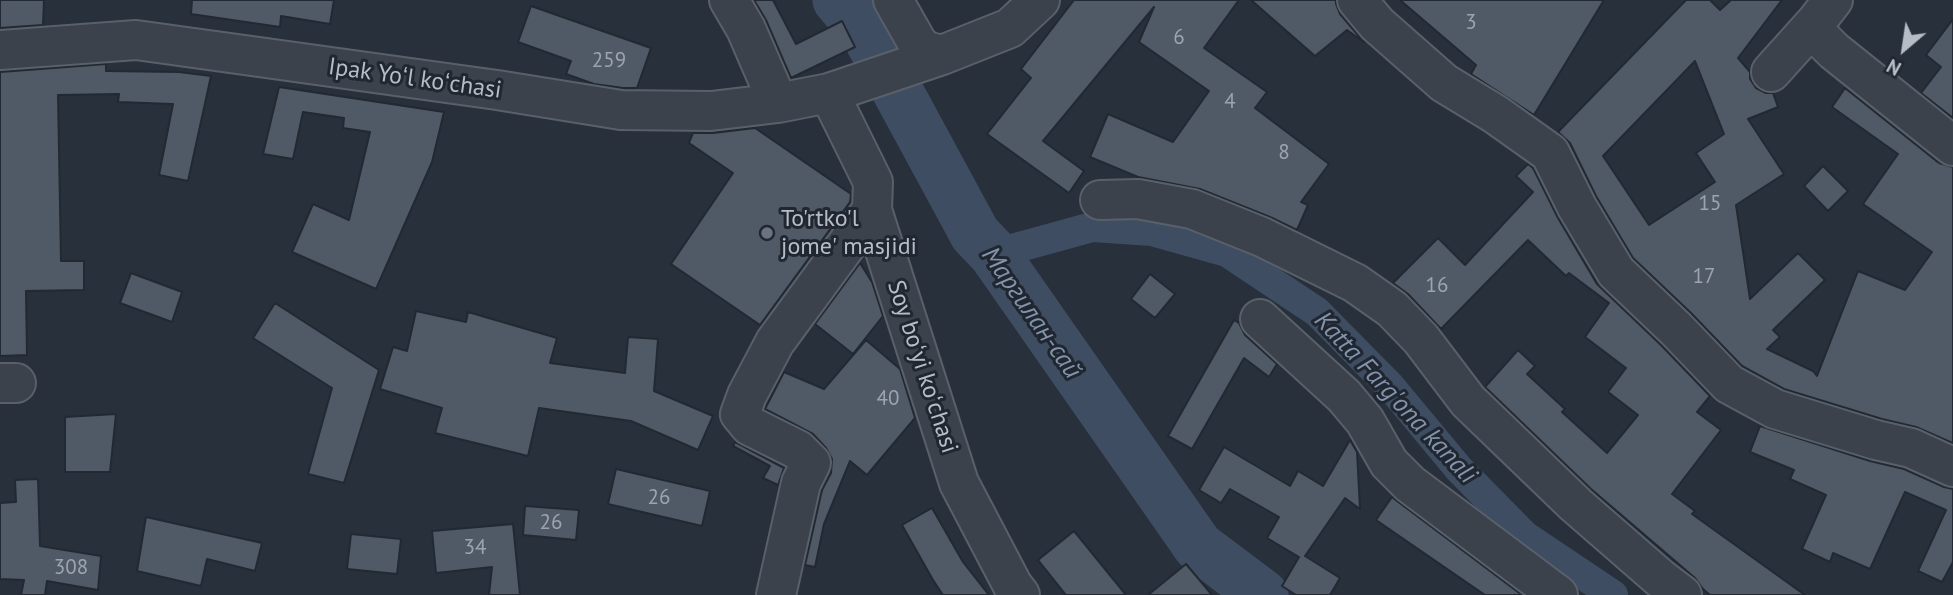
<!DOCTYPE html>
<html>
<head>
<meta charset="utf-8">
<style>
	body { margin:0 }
	#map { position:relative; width:1953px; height:595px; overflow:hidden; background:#27303b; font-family:"PT Sans",sans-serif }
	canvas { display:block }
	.north { position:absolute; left:1869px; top:14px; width:70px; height:70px; -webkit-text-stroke:5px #202731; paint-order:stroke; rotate:209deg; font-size:19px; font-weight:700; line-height:28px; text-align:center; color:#b7bdc7 }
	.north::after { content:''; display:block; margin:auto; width:24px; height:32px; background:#b7bdc7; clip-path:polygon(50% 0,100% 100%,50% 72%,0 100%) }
</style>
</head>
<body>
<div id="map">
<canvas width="1953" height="595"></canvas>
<div class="north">N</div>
</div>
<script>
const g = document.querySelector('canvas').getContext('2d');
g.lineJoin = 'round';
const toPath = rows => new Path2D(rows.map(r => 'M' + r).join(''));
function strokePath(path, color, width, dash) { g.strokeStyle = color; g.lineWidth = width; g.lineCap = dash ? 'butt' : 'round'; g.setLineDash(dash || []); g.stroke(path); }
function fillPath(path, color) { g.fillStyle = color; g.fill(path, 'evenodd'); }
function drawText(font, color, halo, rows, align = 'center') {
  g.font = font + ' "PT Sans",sans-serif'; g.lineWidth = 6; g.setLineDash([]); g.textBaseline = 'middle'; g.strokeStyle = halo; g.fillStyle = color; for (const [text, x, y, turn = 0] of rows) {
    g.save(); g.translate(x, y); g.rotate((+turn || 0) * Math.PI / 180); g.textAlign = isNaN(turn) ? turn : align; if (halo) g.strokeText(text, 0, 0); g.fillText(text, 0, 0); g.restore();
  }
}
const canal = toPath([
	[994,254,1092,227,1152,231,1227,252,1317,312,1390,386,1459,469,1525,536,1613,595]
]);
const river = toPath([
	[838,0,865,31,975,234,994,254,1198,546,1263,595]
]);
const building = toPath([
	[0,0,44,0,43,25,0,28,0,0],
	[192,0,334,0,330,24,281,16,280,27,191,14,192,0],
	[754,0,773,0,796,44,842,21,855,47,791,78,766,20,754,0],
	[1074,0,1239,0,1204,48,1267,92,1255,108,1329,164,1301,202,1308,205,1297,230,1270,217,1200,189,1138,177,1090,157,1108,114,1173,142,1209,91,1139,42,1154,7,1043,141,1084,171,1069,193,987,134,1031,78,1021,69,1074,0],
	[1251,0,1336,0,1336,4,1340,14,1364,42,1347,30,1315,56,1251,0],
	[1400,0,1604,0,1534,115,1471,74,1476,65,1400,0],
	[1686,0,1710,0,1720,10,1731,0,1782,0,1738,58,1750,72,1750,79,1756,88,1766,93,1773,93,1778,107,1748,119,1784,174,1736,205,1750,299,1798,253,1825,280,1773,330,1780,337,1767,349,1813,371,1817,376,1858,271,1905,290,1932,252,1863,204,1898,154,1832,107,1845,88,1939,163,1953,167,1953,443,1916,427,1882,419,1784,389,1742,366,1691,313,1633,258,1596,196,1570,143,1558,132,1686,0],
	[1695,61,1724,134,1696,153,1715,182,1649,225,1603,156,1695,61],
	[531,6,651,48,637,88,623,88,594,84,566,74,571,61,518,42,531,6],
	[1953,19,1953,118,1921,93,1941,67,1926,55,1953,19],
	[106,64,106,71,179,72,211,76,188,181,159,175,173,104,118,102,119,94,58,95,61,261,84,261,84,290,26,291,27,355,0,356,0,72,106,64],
	[279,87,444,112,432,162,376,289,292,252,313,204,349,220,370,132,343,128,344,118,303,112,293,159,263,154,279,87],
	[755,128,851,194,850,202,760,325,671,264,733,173,689,143,693,133,713,133,755,128],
	[1528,164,1533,168,1558,218,1597,284,1661,345,1710,396,1697,412,1721,430,1672,494,1695,511,1692,514,1805,595,1710,595,1703,589,1695,578,1591,489,1485,387,1518,350,1535,366,1527,374,1565,409,1562,412,1607,453,1638,415,1608,392,1626,368,1585,337,1609,303,1569,273,1566,276,1528,240,1441,329,1408,294,1393,283,1438,238,1465,265,1533,192,1516,176,1528,164],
	[1823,166,1848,191,1828,211,1804,186,1823,166],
	[860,263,872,282,883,316,853,354,815,324,860,263],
	[131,273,182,292,172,322,120,303,131,273],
	[1150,274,1175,294,1155,318,1131,299,1150,274],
	[275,303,379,370,344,483,308,474,332,388,253,338,275,303],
	[416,311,466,322,468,312,557,338,550,363,625,373,628,337,658,339,654,391,713,416,698,450,631,421,539,408,528,456,435,433,442,408,380,389,393,347,407,351,416,311],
	[1234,320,1239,323,1245,335,1277,364,1269,377,1244,358,1192,449,1168,436,1234,320],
	[866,340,900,369,915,418,867,475,850,461,824,524,815,567,805,565,822,490,831,473,832,459,826,448,813,434,765,409,784,372,824,389,866,340],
	[116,414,110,472,65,472,65,417,116,414],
	[1760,426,1870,461,1904,469,1944,487,1953,489,1953,562,1942,582,1918,571,1946,510,1905,492,1870,569,1833,553,1830,562,1802,549,1826,495,1790,479,1794,470,1750,452,1760,426],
	[1350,440,1357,452,1360,509,1345,498,1305,556,1340,578,1330,595,1296,595,1282,586,1299,557,1267,538,1279,517,1230,489,1221,503,1199,490,1224,447,1290,486,1298,471,1323,486,1350,440],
	[735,442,784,468,778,485,763,478,770,466,733,446,735,442],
	[616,469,710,491,702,526,608,504,616,469],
	[38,479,40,546,101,556,98,590,47,581,45,595,21,595,24,580,0,579,0,503,16,502,15,480,38,479],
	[1392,497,1397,501,1522,595,1485,595,1376,520,1392,497],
	[525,506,579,510,576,540,523,535,525,506],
	[932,508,963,562,989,595,943,595,933,580,902,525,932,508],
	[146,517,262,543,255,571,207,559,201,586,137,571,146,517],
	[513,524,520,595,489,595,492,567,436,573,432,531,513,524],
	[1074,531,1126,595,1066,595,1038,560,1074,531],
	[351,534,401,539,397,574,347,569,351,534],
	[1186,564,1212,595,1148,595,1186,564]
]);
const minor = toPath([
	[729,0,746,29,778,103],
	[893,0,918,44,926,51,942,55],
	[1357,0,1377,24,1444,83,1495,114,1550,153,1577,207,1616,272,1676,329,1729,384,1775,409,1876,440,1911,448,1953,467],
	[1833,0,1816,22,1818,35,1834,51,1953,146],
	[0,50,136,40,497,90,621,110,711,111,778,103,829,93,942,55,1010,28,1040,0],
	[1771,72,1816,22],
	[829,93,873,182,872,210,959,483,1013,586,1020,595],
	[1100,200,1138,199,1192,209,1262,237,1355,283,1392,309,1421,339,1468,401,1576,505,1661,579,1682,595],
	[1260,319,1344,396,1365,421,1389,463,1410,484,1558,595],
	[0,383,16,383],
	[776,595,801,483,811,463,798,450,750,426,740,414,747,395,775,342,872,210]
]);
const markers = [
	[767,233,7,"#6b7280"]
];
const numberNames = [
	["3",1471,23],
	["6",1179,38],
	["259",609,61],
	["4",1230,102],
	["8",1284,153],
	["15",1710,204],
	["17",1704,277],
	["16",1437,286],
	["40",888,399],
	["26",659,498],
	["26",551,523],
	["34",475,548],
	["308",71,568]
];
const streetNames = [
	["Ipak Yoʻl koʻchasi",415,79,8],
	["Soy boʻyi koʻchasi",922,367,72]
];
const poiNames = [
	["To'rtko'l",781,219],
	["jome' masjidi",781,247]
];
const waterNames = [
	["Маргилан-сай",1031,313,55],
	["Katta Farg'ona kanali",1395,398,47]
];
strokePath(canal, '#3f4d62', 30);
strokePath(river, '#3f4d62', 51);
fillPath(building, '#505a67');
strokePath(building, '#222933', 2);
strokePath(minor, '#59606a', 42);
strokePath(minor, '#3b424c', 38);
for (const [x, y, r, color] of markers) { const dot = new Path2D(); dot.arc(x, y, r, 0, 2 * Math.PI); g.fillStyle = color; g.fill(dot); strokePath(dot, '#202731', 2.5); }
drawText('21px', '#9da4af', null, numberNames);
drawText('24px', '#b7bdc7', '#202731', streetNames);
drawText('24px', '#b7bdc7', '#202731', poiNames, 'left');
drawText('italic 26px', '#8293ab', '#202731', waterNames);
</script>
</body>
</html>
